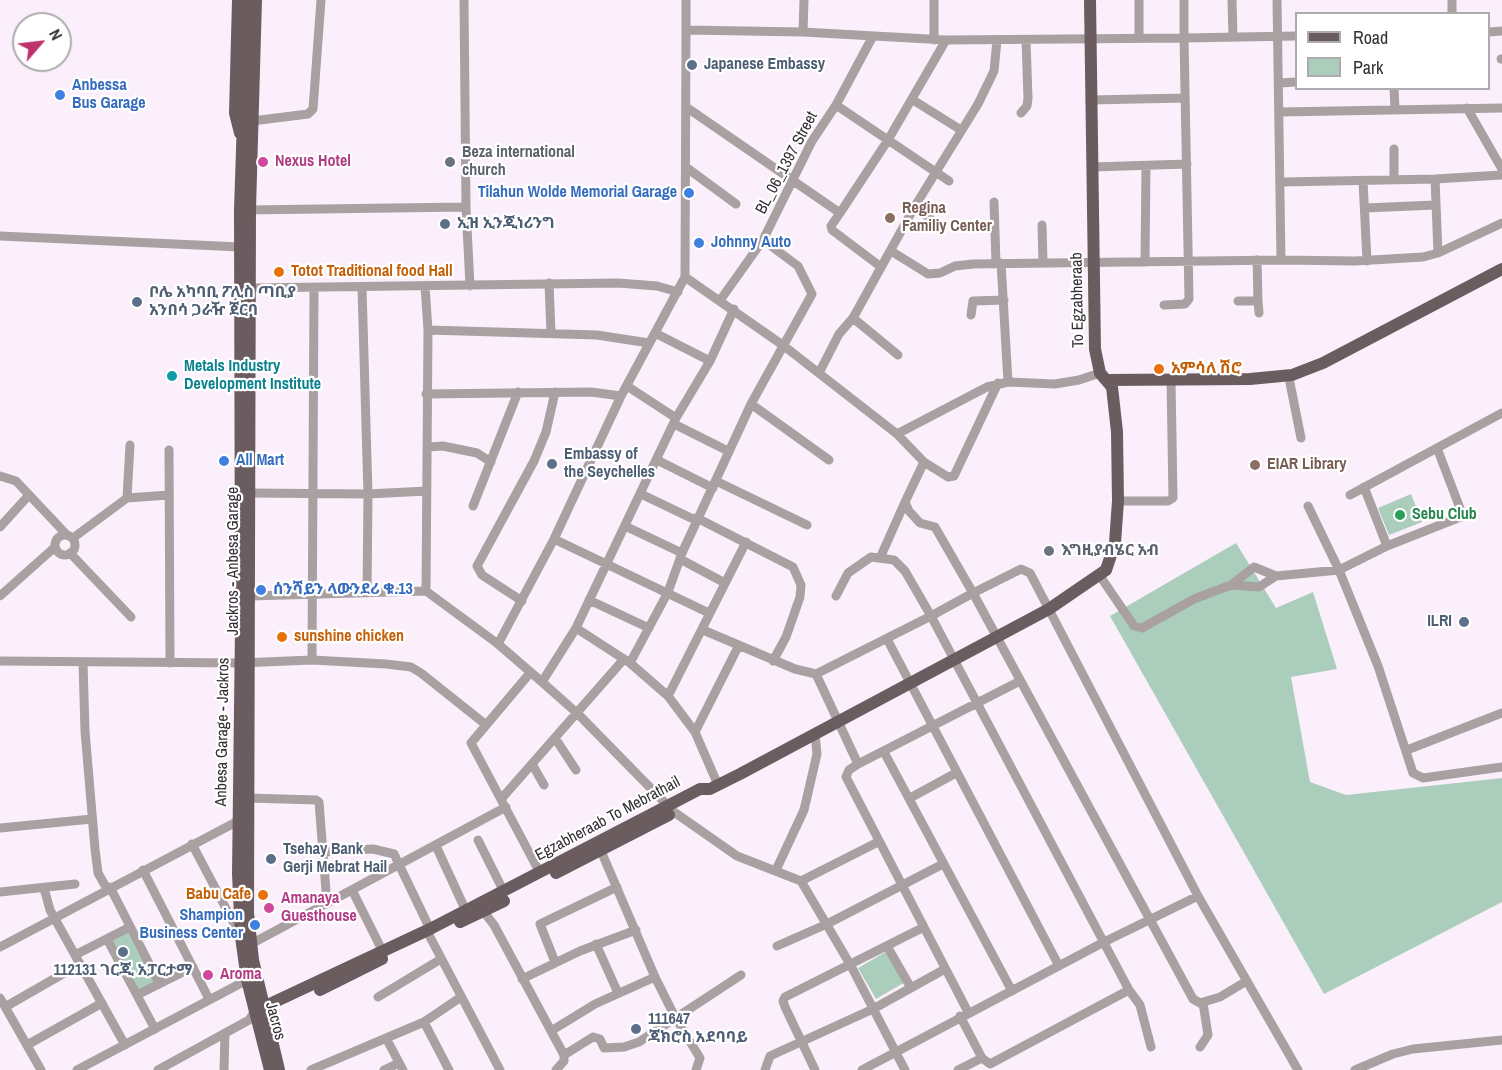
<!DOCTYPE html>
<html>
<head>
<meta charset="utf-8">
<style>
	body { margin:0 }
	#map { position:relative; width:1502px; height:1070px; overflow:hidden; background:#fceffc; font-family:"Archivo Narrow",sans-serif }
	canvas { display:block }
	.legend { position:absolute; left:1295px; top:12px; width:195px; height:78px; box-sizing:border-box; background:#fff; border:2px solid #adabad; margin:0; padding:8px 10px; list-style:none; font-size:18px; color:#332e33 }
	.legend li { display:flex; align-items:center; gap:12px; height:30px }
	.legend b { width:30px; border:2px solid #adabad }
	.north { position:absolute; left:12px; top:12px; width:60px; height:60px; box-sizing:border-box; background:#fff; border:2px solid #adabad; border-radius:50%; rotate:62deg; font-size:16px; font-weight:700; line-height:24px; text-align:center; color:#332e33 }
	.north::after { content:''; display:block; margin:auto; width:21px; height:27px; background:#bd326b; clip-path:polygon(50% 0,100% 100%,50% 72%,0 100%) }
</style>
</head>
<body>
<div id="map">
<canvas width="1502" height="1070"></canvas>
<ul class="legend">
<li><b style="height:8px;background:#6a5c5f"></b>Road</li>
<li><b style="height:16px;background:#abcebc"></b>Park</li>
</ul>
<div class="north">N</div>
</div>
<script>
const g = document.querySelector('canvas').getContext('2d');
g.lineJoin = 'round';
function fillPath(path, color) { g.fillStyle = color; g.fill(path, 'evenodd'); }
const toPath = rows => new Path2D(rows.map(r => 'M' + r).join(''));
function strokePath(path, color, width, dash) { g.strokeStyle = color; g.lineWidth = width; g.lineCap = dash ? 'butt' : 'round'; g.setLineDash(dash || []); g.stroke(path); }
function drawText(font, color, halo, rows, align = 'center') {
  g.font = font + ' "Archivo Narrow","Noto Sans Ethiopic",sans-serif'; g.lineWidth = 4.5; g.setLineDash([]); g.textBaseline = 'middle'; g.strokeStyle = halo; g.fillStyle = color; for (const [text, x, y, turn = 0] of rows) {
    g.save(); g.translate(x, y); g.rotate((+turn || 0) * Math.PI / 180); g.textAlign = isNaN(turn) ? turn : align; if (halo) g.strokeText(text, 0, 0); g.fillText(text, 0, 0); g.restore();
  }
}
const green = toPath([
	[1411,494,1422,522,1389,535,1378,508],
	[1236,543,1276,608,1313,592,1337,669,1291,677,1310,782,1346,795,1502,778,1502,902,1324,994,1110,616],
	[132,930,161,982,140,994,111,942],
	[889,950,907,981,876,999,858,968]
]);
const minor = toPath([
	[464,0,466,207,470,286],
	[686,0,686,30],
	[1139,0,1139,38],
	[1184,0,1184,38,1296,36],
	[1232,0,1233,37],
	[1452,0,1452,14],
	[803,32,804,0],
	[1488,32,1502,31],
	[934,40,934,0],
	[1501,59,1502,59],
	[1280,83,1296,82],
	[1394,88,1395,109],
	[913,100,961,130],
	[1090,100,1185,98],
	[836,105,949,181],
	[686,107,840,213,888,140,946,40],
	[1467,108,1502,169],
	[1280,112,1502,108],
	[1021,113,1027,106,1028,98,1026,40],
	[252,121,308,114,313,109,321,0],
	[1093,167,1187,164],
	[687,168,736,204],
	[1394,179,1394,149],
	[1435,179,1438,253],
	[1363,181,1367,261],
	[1281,182,1435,179,1502,175],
	[994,202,996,263],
	[915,206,933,221],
	[1365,208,1435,205],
	[246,210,466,207],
	[840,213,831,226,832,230,881,267],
	[1042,225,1043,262],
	[0,236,240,247],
	[763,240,798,266,812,294,751,404,829,460],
	[891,251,928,274,940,273,955,266,973,264,1281,260,1277,0],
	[1281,260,1355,261,1423,257,1438,253,1502,223],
	[1145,262,1146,166],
	[1001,263,1008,382,1055,384,1079,380,1100,373],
	[685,277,784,346,897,434,987,387,1008,382],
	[549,283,551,333],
	[425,286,428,330,426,591],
	[250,288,618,283,657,286,678,292],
	[362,288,368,494,367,593],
	[721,299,763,240,812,141,836,105,873,36],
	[1238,301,1258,301,1257,260],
	[1258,301,1259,313],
	[971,315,973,301,1004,300],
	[853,318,898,355],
	[428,330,597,335,649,343],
	[655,333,710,361],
	[819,373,839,334,853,318,915,206,978,104,994,71,997,40],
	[1290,383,1301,438],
	[627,386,676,418],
	[426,394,591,392,621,396],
	[674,424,728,451],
	[897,434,924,462,948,477,954,476,998,383],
	[428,447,443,446,477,453,491,462],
	[1437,448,1463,516,1387,546,1339,570,1378,666,1413,773,1423,778,1502,767],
	[169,450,170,663],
	[657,460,713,488],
	[924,462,905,502,909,511,920,523,935,527,973,593,1021,569,1030,573,1198,896,1298,1070],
	[0,476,16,481,66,534],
	[716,481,807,525],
	[1364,487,1387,546],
	[251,493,368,494,427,491],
	[641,494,691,518,699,519,793,567,801,585,800,597,786,637,773,661],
	[1350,495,1502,413],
	[127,498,130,445],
	[1118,501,1168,501,1173,498,1171,380],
	[473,506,518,392],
	[625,526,682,553],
	[0,527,29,495],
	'55 545a10 10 0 1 1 20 0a10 10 0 1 1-20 0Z',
	[73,538,127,498,169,495],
	[554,539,709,613],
	[70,553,131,617],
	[880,558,905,502],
	[680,559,725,583],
	[1100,576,1134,626,1142,628,1194,599,1231,585,1254,567,1276,576,1339,570,1308,506],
	[1231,585,1259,587,1276,576],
	[0,596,55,547],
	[250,596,426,591,498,644,542,682,578,714,674,812,737,856,801,881,851,966,905,1070],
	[589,600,649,628],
	[522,601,482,575,477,566,534,461,546,432,555,392],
	[576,628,630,663,668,696,695,732,718,785],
	[703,630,795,669,816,674,931,616,905,571,894,560,871,557,848,573,836,596],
	[887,639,1059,966],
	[498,644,554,539,621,396,685,277,686,30,803,32,946,40,1184,38,1189,299,1185,304,1164,305],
	[312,660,314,289],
	[0,661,240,663,312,660,386,664,411,667,421,673,485,724],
	[83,663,85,731,95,849,98,873,107,889],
	[630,663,668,592,682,553,751,404],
	[530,673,471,743,540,873],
	[816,674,858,764],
	[542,682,576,628,676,418,710,361,734,309],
	[668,696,746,542],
	[695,732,738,647],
	[555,738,576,770],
	[1407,750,1502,713],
	[884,752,1012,991],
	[532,764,544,785],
	[248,798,316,800,319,802,327,904],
	[502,798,624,659],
	[910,798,956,773],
	[0,828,92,819],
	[478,840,504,892],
	[192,844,240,935],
	[436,846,466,911],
	[601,851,655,977,675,1017,700,1058,696,1070],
	[322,852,373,849,394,854,430,929],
	[143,870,209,999],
	[776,870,804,810,817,754,815,734],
	[801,881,878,842],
	[110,887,159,983],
	[44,888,50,910,125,1045],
	[352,890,382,950],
	[0,892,75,884],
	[480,907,494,925,564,1055,564,1061,556,1070],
	[429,935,500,1070],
	[107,939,155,1029],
	[251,944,506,807],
	[596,944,618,993],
	[777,946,827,924,943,864],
	[887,946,911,988],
	[0,947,238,821],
	[75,955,130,927],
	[555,962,540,924,617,887],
	[522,979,580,951,636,930],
	[1129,990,1140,1005,1151,1047],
	[137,995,193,967],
	[378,997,441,959],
	[0,998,41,1070],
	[5,1007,80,964],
	[968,1012,846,777,849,770,858,764,1020,681],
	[960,1016,982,1058,990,1064,1129,990,931,616,973,593,1193,999,1200,1003,1220,997,1245,982],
	[424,1022,449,1070],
	[551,1031,595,1004,655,977],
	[386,1038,403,1070],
	[27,1045,102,1003],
	[1200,1047,1208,1035,1203,1003],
	[564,1055,593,1037,600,1039,604,1048,624,1047,639,1042,741,975],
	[77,1070,247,980],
	[158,1070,249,1020,255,1011],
	[224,1070,225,1033],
	[311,1070,424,1022,461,997],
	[384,1070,399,1063],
	[765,1070,770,1056,873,1009,945,969],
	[815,1070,785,1007,783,1001,785,997,922,928],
	[862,1070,1104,942,1198,896],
	[958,1070,982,1058],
	[1355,1070,1393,1054,1413,1049,1502,1040]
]);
const major = toPath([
	[238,0,235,113,240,133],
	[247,0,240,210,241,628,238,874,241,937,247,980,270,1070],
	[256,0,250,209,248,913,253,960,279,1070],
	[1107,380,1250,379,1292,375,1323,363,1502,269],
	[556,873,669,815],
	[460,922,504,901],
	[320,990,382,959],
	[255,1011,430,929,700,789,710,789,740,774,1049,609,1106,570,1115,543,1118,501,1117,432,1112,387,1100,373,1095,349,1090,0]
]);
const markers = [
	[692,65,6,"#5c6f8a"],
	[60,95,6,"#3f7fe0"],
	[263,162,6,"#d1479c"],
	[450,162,6,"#6b7280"],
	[689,193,6,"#3f7fe0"],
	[890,218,6,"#8d6e63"],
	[445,224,6,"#5c6f8a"],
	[699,243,6,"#3f7fe0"],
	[279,272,6,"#e8710a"],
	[137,302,6,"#5c6f8a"],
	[1159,369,6,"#e8710a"],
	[172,376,6,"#0f9aa8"],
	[224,461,6,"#3f7fe0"],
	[552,464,6,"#5c6f8a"],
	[1255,465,6,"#8d6e63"],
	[1400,515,6,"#2e9e5b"],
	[1049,551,6,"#6b7280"],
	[261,590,6,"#3f7fe0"],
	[1464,622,6,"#5c6f8a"],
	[282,637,6,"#e8710a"],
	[271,859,6,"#5c6f8a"],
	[263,895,6,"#e8710a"],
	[269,908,6,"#d1479c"],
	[255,925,6,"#3f7fe0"],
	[123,952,6,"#5c6f8a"],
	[208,975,6,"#d1479c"],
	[636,1029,6,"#5c6f8a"]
];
const serviceNames = [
	["Japanese Embassy",704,65],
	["ኢዝ ኢንጂነሪንግ",457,224],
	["ቦሌ አካባቢ ፖሊስ ጣቢያ",149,293],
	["አንበሳ ጋራዥ ጀርባ",149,311],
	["Embassy of",564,455],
	["the Seychelles",564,473],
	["ILRI",1452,622,"right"],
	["Tsehay Bank",283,850],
	["Gerji Mebrat Hail",283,868],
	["112131 ገርጂ አፓርታማ",123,971,"center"],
	["111647",648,1020],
	["ጃክሮስ አደባባይ",648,1038]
];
const shopNames = [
	["Anbessa",72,86],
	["Bus Garage",72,104],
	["Tilahun Wolde Memorial Garage",677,193,"right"],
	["Johnny Auto",711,243],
	["All Mart",236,461],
	["ሰንሻይን ላውንደሪ ቁ.13",273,590],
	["Shampion",243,916,"right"],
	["Business Center",243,934,"right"]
];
const worshipNames = [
	["Beza international",462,153],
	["church",462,171],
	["እግዚያብሄር አብ",1061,551]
];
const hotelNames = [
	["Nexus Hotel",275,162],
	["Amanaya",281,899],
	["Guesthouse",281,917],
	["Aroma",220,975]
];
const streetNames = [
	["BL_06_1397 Street",787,163,-62],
	["To Egzabheraab",1078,300,-91],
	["Jackros - Anbesa Garage",234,561,-90],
	["Anbesa Garage - Jackros",223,732,-89],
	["Egzabheraab To Mebrathail",608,819,-28],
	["Jacros",275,1021,75]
];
const educationNames = [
	["Regina",902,209],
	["Familiy Center",902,227],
	["EIAR Library",1267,465]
];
const foodNames = [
	["Totot Traditional food Hall",291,272],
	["አምሳለ ሽሮ",1171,369],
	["sunshine chicken",294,637],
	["Babu Cafe",251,895,"right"]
];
const cultureNames = [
	["Metals Industry",184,367],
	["Development Institute",184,385]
];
const leisureNames = [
	["Sebu Club",1412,515]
];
fillPath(green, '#abcebc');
strokePath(minor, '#a9a0a2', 9);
strokePath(major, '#6a5c5f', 12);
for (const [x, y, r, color] of markers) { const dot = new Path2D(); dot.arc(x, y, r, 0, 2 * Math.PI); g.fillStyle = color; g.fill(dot); strokePath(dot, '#fff', 2); }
drawText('bold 16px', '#4e5e75', '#fff', serviceNames, 'left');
drawText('bold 16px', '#366cbe', '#fff', shopNames, 'left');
drawText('bold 16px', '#5b616d', '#fff', worshipNames, 'left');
drawText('bold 16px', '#b23c85', '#fff', hotelNames, 'left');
drawText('16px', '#332e33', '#fff', streetNames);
drawText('bold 16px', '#785e54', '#fff', educationNames, 'left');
drawText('bold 16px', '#c56008', '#fff', foodNames, 'left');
drawText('bold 16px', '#0d838f', '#fff', cultureNames, 'left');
drawText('bold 16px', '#27864d', '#fff', leisureNames, 'left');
</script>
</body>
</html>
